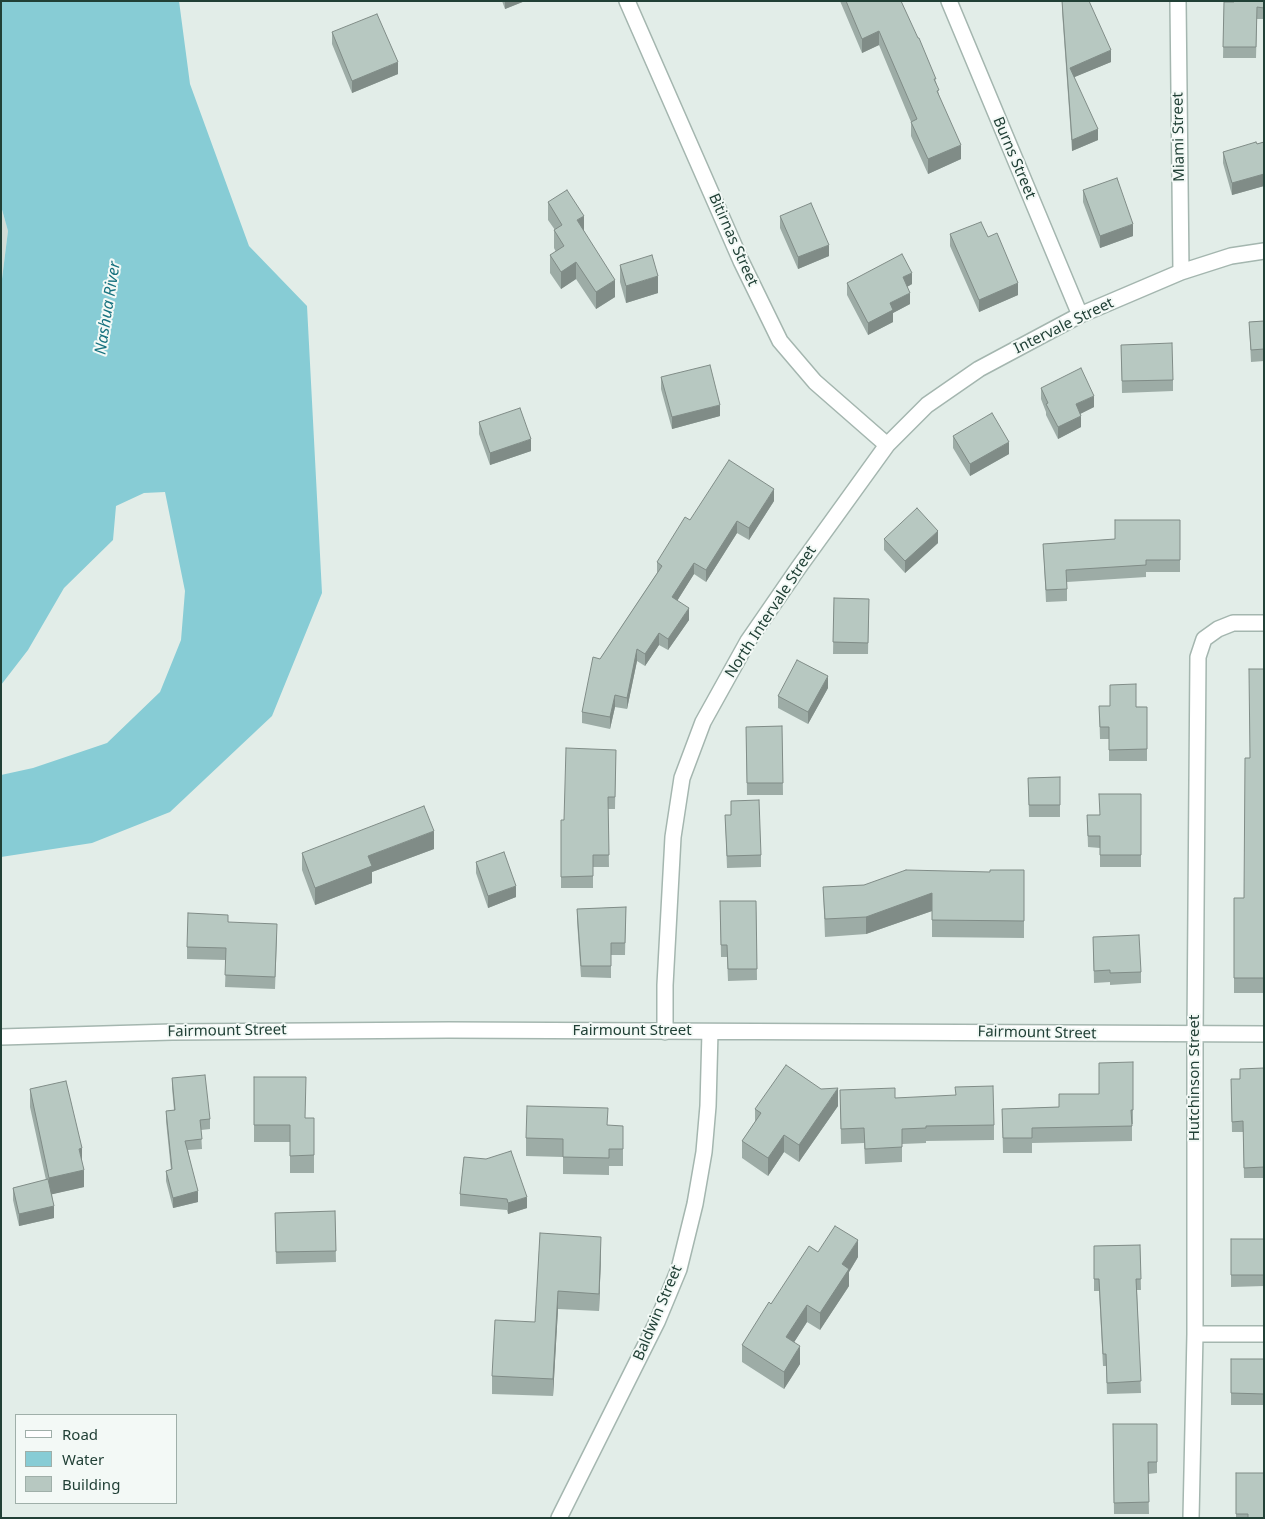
<!DOCTYPE html>
<html>
<head>
<meta charset="utf-8">
<style>
	body { margin:0 }
	#map { position:relative; width:1265px; height:1519px; overflow:hidden; background:#e2ede8; font-family:"Noto Sans",sans-serif }
	canvas { display:block }
	.frame { position:absolute; inset:0; border:2px solid #214036; pointer-events:none }
	.legend { position:absolute; left:15px; top:1414px; width:162px; height:90px; box-sizing:border-box; background:#f3f9f6; border:1px solid #9fafa9; margin:0; padding:6px 9px; list-style:none; font-size:15px; color:#214036 }
	.legend li { display:flex; align-items:center; gap:10px; height:25px }
	.legend b { width:25px; border:1px solid #9fafa9 }
</style>
</head>
<body>
<div id="map">
<canvas width="1265" height="1519"></canvas>
<div class="frame"></div>
<ul class="legend">
<li><b style="height:6px;background:#fff"></b>Road</li>
<li><b style="height:14px;background:#87ccd5"></b>Water</li>
<li><b style="height:14px;background:#b7c8c1"></b>Building</li>
</ul>
</div>
<script>
const g = document.querySelector('canvas').getContext('2d');
g.lineJoin = 'round';
function fillPath(path, color) { g.fillStyle = color; g.fill(path, 'evenodd'); }
const toPath = rows => new Path2D(rows.map(r => 'M' + r).join(''));
function strokePath(path, color, width, dash) { g.strokeStyle = color; g.lineWidth = width; g.lineCap = dash ? 'butt' : 'round'; g.setLineDash(dash || []); g.stroke(path); }
function drawText(font, color, halo, rows, align = 'center') {
  g.font = font + ' "Noto Sans",sans-serif'; g.lineWidth = 4; g.setLineDash([]); g.textBaseline = 'middle'; g.strokeStyle = halo; g.fillStyle = color; for (const [text, x, y, turn = 0] of rows) {
    g.save(); g.translate(x, y); g.rotate((+turn || 0) * Math.PI / 180); g.textAlign = isNaN(turn) ? turn : align; if (halo) g.strokeText(text, 0, 0); g.fillText(text, 0, 0); g.restore();
  }
}
const built = toPath([
	[1,206,8,231,1,287]
]);
const water = toPath([
	[1,1,179,1,190,84,249,246,307,306,322,593,272,716,170,812,92,843,1,857,1,775,33,768,107,743,160,692,181,640,185,591,165,492,144,493,116,506,113,540,64,588,28,650,1,685,1,287,8,231,1,206]
]);
const street = toPath([
	[627,1,741,261,780,341,815,382,887,445],
	[949,1,1080,315],
	[1178,1,1181,272],
	[665,1032,665,985,673,837,682,778,703,722,748,641,799,567,887,445,927,405,979,369,1080,315,1181,272,1231,256,1264,251],
	[1,1037,172,1032,449,1030,1264,1034],
	[1195,1334,1264,1334],
	[559,1518,657,1322,679,1269,695,1204,704,1152,708,1106,710,1032],
	[1191,1518,1195,1334,1195,1034,1198,657,1204,639,1218,629,1233,623,1264,623]
]);
const wall = toPath([
	[502,1,525,1,505,9],
	[840,1,901,1,936,82,939,95,961,159,928,174,911,136,911,122,879,45,862,53],
	[1062,1,1111,62,1074,77,1098,140,1072,151,1062,11],
	[1264,1,1264,19,1257,19,1256,58,1223,58,1224,2],
	[332,32,398,74,352,93,332,44],
	[1264,142,1264,186,1232,195,1223,163,1223,152],
	[1083,190,1133,236,1100,248,1083,202],
	[548,202,584,231,615,297,596,309,576,279,561,289,550,273,550,255,556,252,554,248,554,230,555,230,548,220],
	[780,216,829,256,798,269,780,228],
	[950,234,988,237,1018,295,979,312,950,246],
	[620,265,658,293,626,303,620,282],
	[847,283,912,284,907,287,910,304,893,313,893,322,868,335,847,295],
	[1264,321,1264,361,1251,362,1249,322],
	[1121,345,1173,380,1173,391,1122,393],
	[661,377,720,416,672,429,661,389],
	[1041,388,1094,407,1080,414,1081,427,1058,439,1046,415,1046,412,1041,399],
	[479,422,531,451,490,465,479,434],
	[953,436,1009,454,970,476,953,448],
	[774,501,749,540,737,533,706,582,694,574,677,601,689,620,668,650,659,645,645,666,637,661,627,709,615,707,610,729,582,723,582,712,600,659,657,573,657,562,690,520],
	[1180,520,1180,572,1146,572,1146,577,1067,582,1067,601,1046,602,1043,544,1115,539],
	[884,539,938,543,905,573,884,550],
	[834,598,869,599,868,654,833,654],
	[1264,669,1264,993,1234,993,1234,898,1244,898,1250,758],
	[828,688,808,724,778,708,778,696],
	[1099,706,1147,707,1147,761,1109,761,1109,739,1100,739],
	[782,726,783,795,747,795,746,727],
	[616,750,615,809,608,809,609,867,593,867,593,888,561,888,561,820,564,820],
	[1060,777,1060,817,1029,817,1028,778],
	[1141,794,1141,867,1100,867,1100,848,1088,847,1087,815,1099,815],
	[731,801,761,855,761,867,727,868,725,815,731,815],
	[434,849,372,872,372,883,315,905,302,870,302,853],
	[476,862,516,897,488,908,476,873],
	[1024,870,1024,938,932,937,932,911,866,934,825,937,823,887,864,885,990,872],
	[720,901,756,901,757,980,728,981,727,957,721,957],
	[626,907,625,955,611,955,611,978,581,977,577,921,577,909],
	[228,922,277,936,275,989,225,987,226,960,187,959,187,947],
	[1093,937,1141,972,1141,983,1110,985,1110,982,1094,983],
	[1133,1062,1133,1124,1132,1124,1132,1141,1032,1143,1032,1153,1003,1153,1002,1109,1059,1107,1099,1094],
	[1264,1068,1264,1178,1244,1178,1243,1132,1232,1132,1231,1079,1240,1079],
	[254,1077,305,1118,314,1118,314,1173,290,1173,290,1142,254,1142],
	[172,1078,210,1119,210,1129,201,1130,202,1149,188,1150,198,1202,173,1208,166,1181,166,1171,171,1170,166,1121,166,1111,174,1110,172,1088],
	[30,1089,82,1163,84,1187,52,1194,54,1218,19,1226,13,1200,13,1188,46,1180,30,1107],
	[840,1090,895,1098,994,1125,994,1140,926,1141,926,1143,902,1144,902,1162,865,1164,864,1143,841,1144],
	[838,1106,799,1162,784,1152,768,1176,742,1158,742,1141,755,1122,755,1109],
	[608,1125,623,1143,623,1166,609,1166,609,1175,563,1174,563,1157,526,1156,526,1138],
	[464,1157,527,1208,508,1214,507,1210,460,1206,460,1194],
	[335,1211,336,1262,276,1264,275,1213],
	[540,1233,601,1254,599,1311,558,1309,553,1396,492,1394,492,1376,535,1322],
	[1231,1239,1264,1239,1264,1286,1231,1287],
	[1140,1245,1141,1290,1137,1290,1141,1393,1107,1394,1106,1366,1103,1366,1099,1291,1094,1291,1094,1246],
	[818,1252,858,1257,849,1272,849,1286,820,1330,807,1322,794,1342,800,1364,784,1389,742,1362,742,1345,771,1304],
	[1231,1359,1264,1359,1264,1405,1231,1405],
	[1113,1424,1157,1424,1157,1473,1148,1474,1149,1514,1114,1514],
	[1236,1473,1264,1518,1236,1518]
]);
const shadedWall = toPath([
	[505,1,525,1,505,9],
	[879,31,879,45,862,53,862,39],
	[1111,50,1111,62,1070,79,1070,68],
	[398,62,398,74,352,93,352,81],
	[1098,129,1098,140,1072,151,1072,140],
	[961,145,961,159,928,174,928,159],
	[1264,174,1264,186,1232,195,1232,183],
	[584,216,584,233,577,220],
	[1133,224,1133,236,1100,248,1100,236],
	[829,245,829,256,798,269,798,257],
	[576,262,576,279,561,289,561,272],
	[912,273,912,284,903,289,903,277],
	[658,276,658,293,626,303,626,286],
	[615,280,615,297,596,309,596,292],
	[1018,283,1018,295,979,312,979,300],
	[910,293,910,304,893,313,893,322,868,335,868,323,890,303],
	[1094,396,1094,407,1076,416,1076,404],
	[720,405,720,416,672,429,672,417],
	[1081,416,1081,427,1058,439,1058,427],
	[531,439,531,451,490,465,490,453],
	[1009,442,1009,454,970,476,970,464],
	[774,489,774,501,749,540,749,528],
	[737,521,737,533,706,582,706,570],
	[938,531,938,543,905,573,905,561],
	[694,563,694,574,672,609,672,597],
	[689,608,689,620,668,650,668,639],
	[659,633,659,645,645,666,645,654],
	[637,649,637,661,627,709,627,698],
	[828,676,828,688,808,724,808,712],
	[615,695,615,707,610,729,610,717],
	[434,831,434,849,372,872,372,883,315,905,315,888,368,856],
	[516,886,516,897,488,908,488,896],
	[932,893,932,911,866,934,866,917],
	[838,1088,838,1106,799,1162,799,1145],
	[784,1135,784,1152,768,1176,768,1158],
	[82,1148,82,1165,79,1149],
	[84,1170,84,1187,49,1195,49,1178],
	[198,1191,198,1202,173,1208,173,1198],
	[527,1197,527,1208,508,1214,508,1203],
	[54,1206,54,1218,19,1226,19,1214],
	[601,1237,601,1254,599,1311,599,1294],
	[858,1240,858,1257,849,1272,849,1286,820,1330,820,1313,842,1264],
	[558,1291,558,1309,553,1396,553,1379],
	[807,1305,807,1322,786,1355,786,1337],
	[800,1346,800,1364,784,1389,784,1372]
]);
const building = toPath([
	[846,1,901,1,918,38,919,38,936,79,934,79,939,90,937,91,961,145,928,159,911,122,917,119,879,31,862,39,846,1],
	[1062,1,1089,1,1111,50,1070,68,1098,129,1072,140,1062,1],
	[1234,1,1264,1,1264,8,1257,7,1256,47,1223,47,1224,2,1234,2,1234,1],
	[377,14,398,62,352,81,332,32,377,14],
	[1256,142,1257,144,1264,142,1264,174,1232,183,1223,152,1256,142],
	[1117,178,1133,224,1100,236,1083,190,1117,178],
	[567,190,584,216,577,220,615,280,596,292,576,262,561,272,550,255,564,246,554,230,562,225,548,202,567,190],
	[811,203,829,245,798,257,780,216,811,203],
	[981,222,988,237,997,233,1018,283,979,300,950,234,981,222],
	[902,254,912,273,903,277,910,293,890,303,893,310,868,323,847,283,902,254],
	[652,255,658,276,626,286,620,265,652,255],
	[1264,321,1264,349,1251,350,1249,322,1264,321],
	[1172,343,1173,380,1122,381,1121,345,1172,343],
	[710,365,720,405,672,417,661,377,710,365],
	[1081,368,1094,396,1076,404,1081,416,1058,427,1046,404,1048,403,1041,388,1081,368],
	[520,408,531,439,490,453,479,422,520,408],
	[992,413,1009,442,970,464,953,436,992,413],
	[729,460,774,489,749,528,737,521,706,570,694,563,672,597,689,608,668,639,659,633,645,654,637,649,627,698,615,695,610,717,582,712,593,657,600,659,662,566,657,562,685,517,690,520,729,460],
	[917,508,938,531,905,561,884,539,917,508],
	[1115,520,1180,520,1180,560,1146,560,1146,565,1066,570,1067,589,1046,590,1043,544,1115,539,1115,520],
	[834,598,869,599,868,643,833,642,834,598],
	[797,660,828,676,808,712,778,696,797,660],
	[1249,669,1264,669,1264,978,1234,978,1234,898,1244,898,1245,758,1250,758,1249,669],
	[1136,684,1136,707,1147,707,1147,749,1109,750,1109,727,1100,727,1099,706,1110,706,1110,685,1136,684],
	[782,726,783,783,747,783,746,727,782,726],
	[566,748,616,750,615,797,608,797,609,855,593,855,593,876,561,877,561,820,564,820,566,748],
	[1060,777,1060,805,1029,805,1028,778,1060,777],
	[1099,794,1141,794,1141,855,1100,855,1100,836,1088,836,1087,815,1100,815,1099,794],
	[759,800,761,855,727,856,725,815,731,815,731,801,759,800],
	[424,806,434,831,368,856,372,866,315,888,302,853,424,806],
	[504,852,516,886,488,896,476,862,504,852],
	[906,870,990,872,990,870,1024,870,1024,921,932,920,932,893,866,917,825,919,823,887,864,885,906,870],
	[720,901,756,901,757,969,728,969,727,945,721,945,720,901],
	[626,907,625,943,611,943,611,966,581,966,577,909,626,907],
	[188,913,228,915,228,922,277,924,275,977,225,975,226,948,187,947,188,913],
	[1139,935,1141,972,1110,973,1110,970,1094,971,1093,937,1139,935],
	[1133,1062,1133,1110,1131,1110,1132,1126,1032,1128,1032,1138,1003,1138,1002,1109,1059,1107,1059,1094,1099,1094,1099,1063,1133,1062],
	[786,1065,821,1089,838,1088,799,1145,784,1135,768,1158,742,1141,761,1113,755,1109,786,1065],
	[1264,1068,1264,1167,1244,1168,1243,1121,1232,1122,1231,1079,1240,1079,1240,1069,1264,1068],
	[205,1075,210,1119,200,1120,202,1139,185,1141,198,1191,173,1198,166,1171,172,1169,166,1111,175,1110,172,1078,205,1075],
	[254,1077,306,1077,305,1118,314,1118,314,1155,290,1156,290,1125,254,1125,254,1077],
	[66,1081,82,1148,79,1149,84,1170,49,1178,30,1089,66,1081],
	[993,1086,994,1125,926,1126,926,1128,902,1129,902,1147,865,1149,864,1128,841,1129,840,1090,895,1088,895,1098,956,1095,955,1087,993,1086],
	[527,1106,608,1108,607,1125,623,1126,623,1149,609,1149,609,1158,563,1157,563,1139,526,1138,527,1106],
	[511,1151,527,1197,508,1203,507,1199,460,1194,464,1157,486,1159,511,1151],
	[48,1179,54,1206,19,1214,13,1188,48,1179],
	[335,1211,336,1251,276,1252,275,1213,335,1211],
	[835,1226,858,1240,842,1264,849,1269,820,1313,807,1305,786,1337,800,1346,784,1372,742,1345,769,1302,771,1304,809,1246,818,1252,835,1226],
	[540,1233,601,1237,599,1294,558,1291,553,1379,492,1376,495,1320,535,1322,540,1233],
	[1231,1239,1264,1239,1264,1275,1231,1275,1231,1239],
	[1140,1245,1141,1279,1136,1279,1141,1381,1107,1383,1106,1354,1103,1354,1099,1279,1094,1279,1094,1246,1140,1245],
	[1231,1359,1264,1359,1264,1394,1231,1393,1231,1359],
	[1113,1424,1157,1424,1157,1462,1148,1462,1149,1502,1114,1503,1113,1424],
	[1236,1473,1264,1473,1264,1518,1248,1518,1248,1514,1236,1514,1236,1473]
]);
const streetNames = [
	["Miami Street",1179,137,-91],
	["Burns Street",1014,158,67],
	["Bitirnas Street",733,240,66],
	["Intervale Street",1064,326,-26],
	["North Intervale Street",771,612,-57],
	["Fairmount Street",227,1031,-1],
	["Fairmount Street",632,1031],
	["Fairmount Street",1037,1033,1],
	["Hutchinson Street",1195,1078,-90],
	["Baldwin Street",658,1313,-67]
];
const waterNames = [
	["Nashua River",108,308,-81]
];
fillPath(built, '#d0ddd7');
fillPath(water, '#87ccd5');
strokePath(street, '#a4b6af', 18);
strokePath(street, '#fff', 15);
fillPath(wall, '#9daca6');
fillPath(shadedWall, '#808c87');
fillPath(building, '#b7c8c1');
strokePath(building, '#808c87', 1);
drawText('15px', '#214036', '#f3f9f6', streetNames);
drawText('italic 16px', '#17727f', '#f3f9f6', waterNames);
</script>
</body>
</html>
